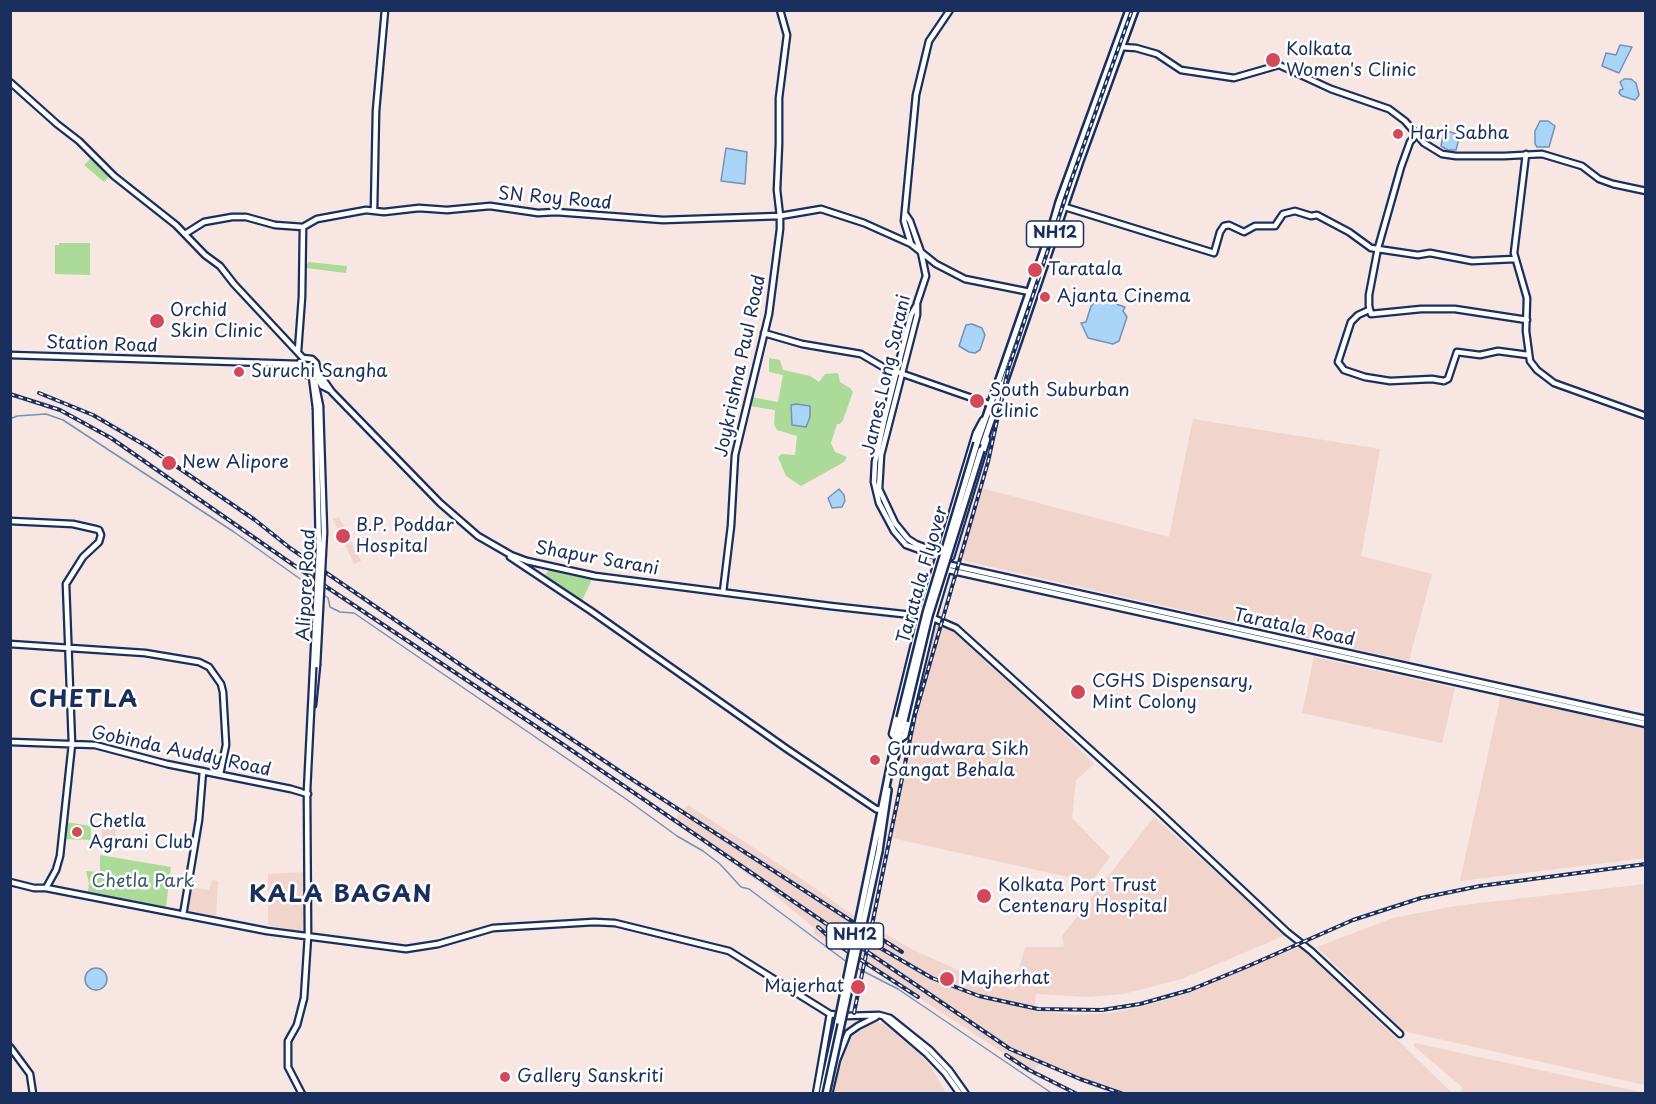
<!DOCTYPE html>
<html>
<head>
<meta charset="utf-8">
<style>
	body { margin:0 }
	#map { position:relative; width:1656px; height:1104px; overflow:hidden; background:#f7e6e1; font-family:"Playpen Sans",sans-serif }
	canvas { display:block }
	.frame { position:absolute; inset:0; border:12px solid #1b2f5e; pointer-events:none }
</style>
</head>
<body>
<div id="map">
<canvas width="1656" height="1104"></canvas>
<div class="frame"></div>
</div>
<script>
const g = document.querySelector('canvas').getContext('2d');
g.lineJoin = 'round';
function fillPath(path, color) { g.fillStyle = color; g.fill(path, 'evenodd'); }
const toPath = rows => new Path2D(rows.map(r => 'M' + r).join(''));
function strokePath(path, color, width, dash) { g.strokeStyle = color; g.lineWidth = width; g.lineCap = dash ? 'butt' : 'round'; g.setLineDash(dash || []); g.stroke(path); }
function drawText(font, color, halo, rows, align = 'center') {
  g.font = font + ' "Playpen Sans",sans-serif'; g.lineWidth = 5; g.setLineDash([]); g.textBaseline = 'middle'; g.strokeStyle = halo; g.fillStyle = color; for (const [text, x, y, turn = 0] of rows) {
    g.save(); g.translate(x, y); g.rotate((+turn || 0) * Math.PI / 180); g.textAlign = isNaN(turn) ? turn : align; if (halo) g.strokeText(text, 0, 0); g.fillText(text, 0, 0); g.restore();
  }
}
const built = toPath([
	[1193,419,1380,449,1361,556,1432,574,1409,661,965,561,959,554,981,488,1169,537],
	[339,517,361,561,354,564,333,519],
	[936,624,948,626,1022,692,1094,764,1076,780,1072,818,1110,857,1091,882,887,837,932,629],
	[1314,657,1455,688,1442,743,1302,713],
	[1501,694,1645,725,1645,858,1460,881],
	[688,805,800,878,853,915,913,950,976,978,1014,990,1025,947,1064,947,1062,936,1154,817,1286,935,1182,979,1123,994,1089,997,1036,994,1034,1011,1077,1015,1111,1013,1145,1006,1180,996,1301,946,1452,1093,1116,1094,1039,1064,1033,1072,896,983,839,947,837,949,814,933,814,928,763,885,673,821],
	[102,820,115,821,116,839,102,840],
	[306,872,307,933,268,925,268,874],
	[212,880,218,881,216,916,186,910,190,887,209,890],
	[1645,884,1645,1085,1403,1031,1317,947,1393,918,1455,906],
	[873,1022,884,1024,917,1050,931,1067,946,1093,832,1093,847,1044,854,1035],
	[1415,1043,1645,1093,1461,1093,1462,1087,1414,1046]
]);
const green = toPath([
	[93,156,113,173,104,182,84,165],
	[59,243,90,243,90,275,55,274,55,245,59,245],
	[308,262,347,266,346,273,306,268],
	[769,358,780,360,783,370,810,376,819,382,825,374,838,373,840,382,850,388,853,392,843,420,840,424,837,424,831,443,835,452,847,457,844,462,801,486,786,476,778,457,782,454,795,455,797,436,777,430,774,424,775,410,749,406,751,397,778,402,783,375,769,372],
	[550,568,593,577,581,603,544,577],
	[65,822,91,826,91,840,62,839],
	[100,855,171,867,166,907,88,892,89,883,86,871,100,872]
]);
const water = toPath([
	[1620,45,1632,47,1619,73,1602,66,1606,53,1616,55,1620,45],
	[1624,79,1631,79,1636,83,1639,95,1637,98,1635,100,1622,96,1619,93,1620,90,1623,89,1620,82,1624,79],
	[1540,121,1548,121,1555,126,1549,147,1537,147,1535,144,1535,131,1540,121],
	[1444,130,1460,135,1456,150,1448,150,1441,146,1444,130],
	[726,148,747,152,745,184,721,181,726,148],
	[1107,301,1125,307,1123,311,1127,317,1119,341,1113,344,1088,338,1081,323,1086,322,1091,306,1095,302,1107,301],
	[972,324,982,328,985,335,980,350,975,353,969,352,959,346,966,325,972,324],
	[796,404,810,406,810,417,806,427,792,425,791,405,796,404],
	[839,489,844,495,845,501,842,507,832,508,828,498,839,489],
	'85 979a11 11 0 1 1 22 0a11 11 0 1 1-22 0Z'
]);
const stream = toPath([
	[10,419,17,416,46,414,63,420,234,532,313,588],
	[321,593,328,598,330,607,340,612,354,613,626,799,677,836,703,851,720,864,741,887,749,889,848,963],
	[857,968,898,989,1053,1094]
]);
const secondary = toPath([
	[1121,47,1136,48,1157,54,1181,70,1234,78,1279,65,1331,89,1389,109,1405,121,1424,143,1442,154,1456,156,1504,156,1542,154,1582,166,1599,179,1613,184,1646,191],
	[10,82,57,124,79,141,114,176,176,225,205,255,220,266,234,284,303,358,312,359,316,363,318,372,332,392,440,503,478,536,511,555,527,561,595,576,830,606,921,616,933,618,956,628,1156,809,1287,932,1311,951,1400,1034],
	[1416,135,1410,142,1401,167,1378,248,1369,295,1369,306,1371,314,1421,309,1455,309,1527,320],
	[1526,154,1514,253,1527,298,1526,331,1530,361,1537,370,1554,383,1646,416],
	[1065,207,1214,253,1220,232,1224,226,1229,225,1244,232,1255,226,1275,226,1283,214,1295,211,1311,216,1317,215,1349,232,1371,248,1418,255,1430,253,1472,261,1515,259],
	[374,210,376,111,385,10],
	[906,215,910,221,921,252,926,276,917,303,917,315,881,455,879,489,895,523,908,539,916,544,951,557],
	[185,234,204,222,232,217,246,217,275,225,303,227,317,219,366,210,384,212,419,208,447,210,490,206,538,213,556,212,663,220,780,216,821,209,864,223,911,244,936,264,965,279,1030,292],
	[911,244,904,221,916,95,929,41,950,10],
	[916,306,911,315,884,421,875,462,874,482,879,503,894,531,906,545,939,557],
	[1369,310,1358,315,1351,322,1338,362,1344,370,1365,377,1390,381,1432,379,1444,381,1448,379,1457,352,1480,355,1498,351,1528,355],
	[764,333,802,344,861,354,883,367,992,405],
	[298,351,302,297,303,227],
	[10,355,300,364],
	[300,362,300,367,307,375,314,377,318,372],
	[316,376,322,386,330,390],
	[312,377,316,408],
	[315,382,320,406],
	[10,521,73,524,95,529,99,530,101,535,99,542,83,557,66,584,72,744,60,856,56,870,46,888],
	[510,557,591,611,787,749,876,809,885,811],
	[951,557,987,439],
	[937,562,1646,719],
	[935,567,1646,724],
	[723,592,731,526,735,455,769,314,780,229,780,216,777,190,779,144,779,98,787,35,780,10],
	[10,644,145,653,199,662,209,667,221,684,223,692,226,745,220,774],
	[313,705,317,665],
	[896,739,892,734,921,616,976,433,983,420],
	[899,740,905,736,933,618,948,568],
	[10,742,95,745,167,764,291,789,308,794],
	[10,882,34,888,46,888,267,931,406,949,438,944,493,928,594,922,615,923,729,951,830,1014,846,1016,879,1015,890,1018,930,1050,949,1070,966,1094],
	[183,915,199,820,203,771],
	[884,1017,926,1053,945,1073,960,1094],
	[10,1047,30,1074,33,1094],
	[302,1094,288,1067,288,1041,297,1025,304,998,308,936,307,791],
	[816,1094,830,1014],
	[829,1094,837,1060,848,1033,858,1026,876,1017]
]);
const highway = toPath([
	[977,443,1051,230,1059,202,1129,10],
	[981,450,1080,161,1135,10],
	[895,758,904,721],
	[873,851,900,718],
	[879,851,888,790],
	[822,1094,838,1021]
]);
const rail = toPath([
	[39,393,93,415,148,447,255,520,290,548,477,676,633,780,853,922],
	[10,394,60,410,111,438,295,566,558,741,1010,1049,1080,1079,1123,1094],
	[818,927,838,945,918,997],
	[864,928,902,952],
	[863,938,932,978,979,996,1038,1009,1102,1010,1140,1004,1190,990,1246,967,1353,920,1421,898,1480,886,1646,864],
	[854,1013,915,715,988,462,1008,370,1071,181,1132,10],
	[1006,1055,1029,1070,1077,1094]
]);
const secondaryBridge = toPath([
	[317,665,324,532,320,406],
	[307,791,319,549,316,408]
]);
const highwayBridge = toPath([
	[900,718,926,613,977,443],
	[904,721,929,616,981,450],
	[838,1021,873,851],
	[826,1094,879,851]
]);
const markers = [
	[1273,60,8,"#d1495b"],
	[1398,134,6,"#d1495b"],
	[1035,270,8,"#d1495b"],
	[1045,297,6,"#d1495b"],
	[157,321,8,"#d1495b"],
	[239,372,6,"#d1495b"],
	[977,401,8,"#d1495b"],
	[169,463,8,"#d1495b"],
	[343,536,8,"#d1495b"],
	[1078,692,8,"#d1495b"],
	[875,760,6,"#d1495b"],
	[77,832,6,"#d1495b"],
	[984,896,8,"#d1495b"],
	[947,979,8,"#d1495b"],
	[858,987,8,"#d1495b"],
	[505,1077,6,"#d1495b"]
];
const shields = [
	[1055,234,57],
	[855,936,57]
];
const shieldNames = [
	["NH12",1055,234],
	["NH12",855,936]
];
const poiNames = [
	["Kolkata",1286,50],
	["Women's Clinic",1286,71],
	["Hari Sabha",1410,134],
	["Taratala",1048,270],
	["Ajanta Cinema",1057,297],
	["Orchid",170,311],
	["Skin Clinic",170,332],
	["Suruchi Sangha",251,372],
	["South Suburban",990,391],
	["Clinic",990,412],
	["New Alipore",182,463],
	["B.P. Poddar",356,526],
	["Hospital",356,547],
	["CGHS Dispensary,",1092,682],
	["Mint Colony",1092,703],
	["Gurudwara Sikh",887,750],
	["Sangat Behala",887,771],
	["Chetla",89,822],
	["Agrani Club",89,843],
	["Kolkata Port Trust",998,886],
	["Centenary Hospital",998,907],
	["Majherhat",960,979],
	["Majerhat",844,987,"right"],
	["Gallery Sanskriti",517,1077]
];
const streetNames = [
	["SN Roy Road",555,199,5],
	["Station Road",102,345,2],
	["Joykrishna Paul Road",741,366,-78],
	["James Long Sarani",887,375,-77],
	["Shapur Sarani",597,559,10],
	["Taratala Flyover",923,575,-74],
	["Alipore Road",307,585,-87],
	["Taratala Road",1294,628,12],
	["Gobinda Auddy Road",181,752,12]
];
const parkNames = [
	["Chetla Park",143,882]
];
const districtNames = [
	["CHETLA",84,700],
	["KALA BAGAN",341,895]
];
fillPath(built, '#f1d4cc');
fillPath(green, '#acda99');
fillPath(water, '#abd5f6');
strokePath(water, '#7193b9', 1.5);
strokePath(stream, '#7193b9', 1.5);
strokePath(secondary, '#1b2f5e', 9);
strokePath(highway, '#1b2f5e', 10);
strokePath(secondary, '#fff', 4.5);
strokePath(highway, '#fff', 5);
strokePath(rail, '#1b2f5e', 4);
strokePath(rail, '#fff', 1.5, [4.5]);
strokePath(secondaryBridge, '#1b2f5e', 9, []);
strokePath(highwayBridge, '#1b2f5e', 10, []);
strokePath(secondaryBridge, '#fff', 4.5);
strokePath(highwayBridge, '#fff', 5);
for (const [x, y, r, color] of markers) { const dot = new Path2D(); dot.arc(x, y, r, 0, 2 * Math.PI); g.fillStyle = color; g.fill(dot); strokePath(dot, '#fff', 2); }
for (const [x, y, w] of shields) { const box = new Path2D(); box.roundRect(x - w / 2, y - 13, w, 26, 4.5); g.fillStyle = '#fff'; g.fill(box); strokePath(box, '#1b2f5e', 1.5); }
drawText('bold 16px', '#1b2f5e', null, shieldNames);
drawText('18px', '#1b2f5e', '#fff', poiNames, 'left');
drawText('18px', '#1b2f5e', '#fff', streetNames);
drawText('18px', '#3f5a6d', '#fff', parkNames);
g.letterSpacing = '1.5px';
drawText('bold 24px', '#1b2f5e', '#fff', districtNames);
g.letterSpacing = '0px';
</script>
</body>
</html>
